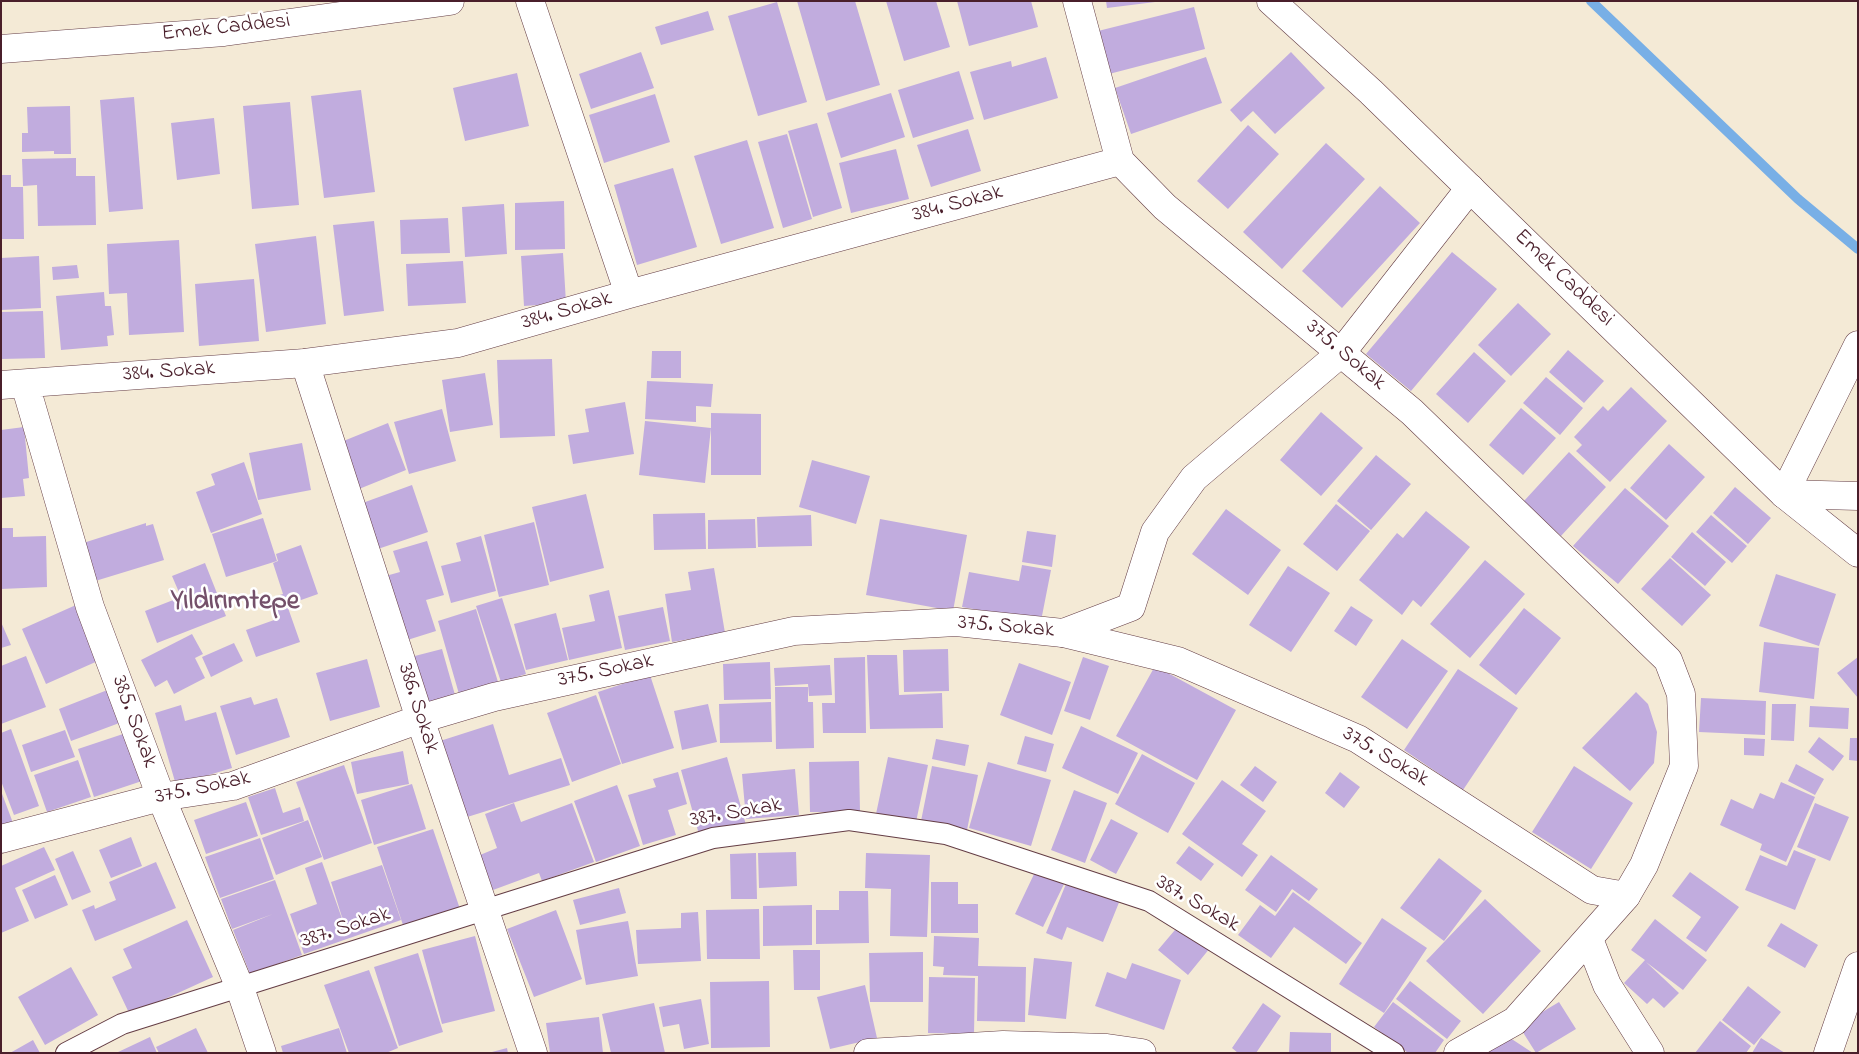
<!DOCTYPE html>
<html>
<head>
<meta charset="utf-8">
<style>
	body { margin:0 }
	#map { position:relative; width:1859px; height:1054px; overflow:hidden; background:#f4ead6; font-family:"Indie Flower",sans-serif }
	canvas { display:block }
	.frame { position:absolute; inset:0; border:2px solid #4a1f2b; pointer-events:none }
</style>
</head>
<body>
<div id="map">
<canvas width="1859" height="1054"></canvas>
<div class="frame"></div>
</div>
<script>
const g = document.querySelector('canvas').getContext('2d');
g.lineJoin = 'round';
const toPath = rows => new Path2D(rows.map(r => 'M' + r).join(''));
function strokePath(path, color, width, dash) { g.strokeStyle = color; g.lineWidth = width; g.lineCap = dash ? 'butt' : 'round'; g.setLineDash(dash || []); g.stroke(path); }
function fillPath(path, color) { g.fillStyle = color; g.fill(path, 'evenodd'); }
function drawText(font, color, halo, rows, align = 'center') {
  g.font = font + ' "Indie Flower",sans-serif'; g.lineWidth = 5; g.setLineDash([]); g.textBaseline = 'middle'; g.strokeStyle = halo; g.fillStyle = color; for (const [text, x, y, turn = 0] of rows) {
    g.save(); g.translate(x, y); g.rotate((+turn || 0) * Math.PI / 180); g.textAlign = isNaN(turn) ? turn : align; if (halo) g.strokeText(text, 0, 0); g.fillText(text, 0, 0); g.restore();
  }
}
const stream = toPath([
	[1591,1,1798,199,1858,249]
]);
const building = toPath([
	[797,1,855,1,880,85,826,101],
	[886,1,936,1,950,47,904,61],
	[957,1,1031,1,1038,27,969,46],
	[1106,1,1155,1,1155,2,1107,8],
	[777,2,807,102,758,116,728,16],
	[1194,7,1205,49,1109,74,1098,31],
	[708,11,714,30,661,45,655,27],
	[641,52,654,88,591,109,579,74],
	[1291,52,1325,88,1275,134,1253,111,1241,122,1230,110],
	[1046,57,1058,98,984,120,970,72,1011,61,1012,67],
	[1206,57,1222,103,1131,134,1115,88],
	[959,71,974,119,913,138,898,90],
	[517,73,529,126,465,141,453,88],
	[361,90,375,192,324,198,311,96],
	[891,93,905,137,841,158,827,113],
	[655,94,670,142,604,163,589,115],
	[134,97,143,209,109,212,100,100],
	[290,102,299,205,252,209,243,106],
	[70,106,71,154,54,154,54,151,22,152,22,133,28,133,27,107],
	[214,118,220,174,177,180,171,123],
	[817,123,842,208,813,217,788,131],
	[1248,125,1279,154,1228,209,1197,181],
	[968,129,981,171,931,187,917,145],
	[787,134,812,219,783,228,758,142],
	[747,140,774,228,721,244,694,156],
	[1326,143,1365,179,1282,269,1243,232],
	[896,149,909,199,851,213,839,163],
	[76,158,76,176,95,176,96,225,38,226,37,185,23,186,22,159],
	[673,168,697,247,637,265,614,185],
	[1,175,11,175,11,187,23,187,24,239,1,239],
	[1380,186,1420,223,1342,308,1302,271],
	[564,201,565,249,515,250,515,203],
	[504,204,507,254,465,257,462,207],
	[448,218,450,253,401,254,400,220],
	[374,221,384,311,344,316,333,225],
	[316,236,326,324,266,332,255,244],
	[179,240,184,332,129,335,127,293,109,294,107,244],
	[1452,252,1497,289,1411,391,1366,354],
	[563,253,566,303,524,306,521,256],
	[39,256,41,308,1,310,1,258],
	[463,261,466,303,408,306,406,264],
	[77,265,79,278,53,280,52,267],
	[254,279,259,341,199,346,195,284],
	[104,292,105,306,111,306,114,335,107,336,108,346,61,350,56,296],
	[1518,303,1551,334,1511,376,1478,345],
	[43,311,45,358,1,359,1,312],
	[1568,350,1604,381,1584,403,1549,372],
	[652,351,681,351,681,378,651,378],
	[1474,352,1506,381,1468,423,1436,394],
	[552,359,555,436,500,438,497,360],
	[485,373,493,425,450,432,442,380],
	[1546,377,1583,408,1560,435,1523,403],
	[647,381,713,384,711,407,696,406,696,422,645,419],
	[1631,387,1667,421,1610,482,1576,451,1582,445,1574,437,1603,406,1608,411],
	[625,402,634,454,573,464,568,435,589,432,585,409],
	[1521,408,1556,438,1523,475,1489,445],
	[442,409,456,461,409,474,394,422],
	[1321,412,1363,448,1321,496,1280,460],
	[711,413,761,414,761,475,711,475],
	[645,421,711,428,705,483,639,475],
	[388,423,406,470,359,489,341,442],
	[24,427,29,478,23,479,25,496,1,498,1,430],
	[302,443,311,490,258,500,249,453],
	[1669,444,1705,477,1666,520,1630,488],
	[1569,452,1606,487,1561,536,1524,501],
	[1376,455,1411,484,1371,530,1337,501],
	[812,460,870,476,856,524,799,507],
	[244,462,262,514,211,533,196,492,215,485,211,474],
	[412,485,428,532,372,551,357,505],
	[1735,487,1771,518,1748,544,1713,513],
	[1625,488,1669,526,1618,584,1573,546],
	[586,494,604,568,550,582,532,507],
	[1336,504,1370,531,1337,571,1303,544],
	[1226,509,1281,550,1248,595,1192,554],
	[1426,511,1470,547,1421,607,1413,600,1402,615,1359,580,1397,533,1403,538],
	[705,513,706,549,654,550,653,514],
	[811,515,812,546,758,547,757,517],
	[1711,515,1747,546,1732,563,1696,532],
	[263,518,277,561,226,577,212,534],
	[755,519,756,548,708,549,708,520],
	[880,519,967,535,953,611,866,595],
	[534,522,549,585,499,597,484,535],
	[146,523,146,526,153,524,164,560,92,582,80,544],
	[1,528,13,528,13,537,46,536,47,587,1,589],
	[1027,531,1056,535,1052,567,1022,562],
	[1692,532,1726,562,1705,586,1671,557],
	[481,536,496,591,451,603,441,566,461,561,456,543],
	[427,541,444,595,426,600,436,631,401,642,382,577,400,572,393,551],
	[301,545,318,594,287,605,300,642,256,657,246,630,277,619,270,598,283,594,273,563,278,561,276,554],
	[1670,558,1711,595,1682,626,1641,589],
	[1485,560,1525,594,1470,658,1430,624],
	[205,563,226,616,157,643,145,611,181,597,172,576],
	[1022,565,1051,570,1041,621,962,607,969,572,1019,581],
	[1288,566,1330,593,1291,652,1249,625],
	[714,568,725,633,672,642,665,594,691,590,688,572],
	[1776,574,1836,594,1819,646,1759,626],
	[609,590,622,648,569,660,562,628,595,621,589,595],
	[502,598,526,674,501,682,476,606],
	[76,605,100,660,46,684,22,629],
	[1351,606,1373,620,1356,646,1334,631],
	[663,607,670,641,625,650,618,616],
	[1524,608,1561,638,1516,695,1479,665],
	[476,609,498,682,459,694,438,621],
	[556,613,568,660,526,670,514,624],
	[1,622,11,645,1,648],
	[192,634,203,654,195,658,205,678,174,694,167,680,155,687,141,660],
	[1402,639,1448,671,1407,729,1361,697],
	[1764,642,1819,648,1814,699,1759,692],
	[234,643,243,661,211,677,202,657],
	[442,649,455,695,421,705,407,658],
	[948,649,949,691,904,692,903,650],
	[867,655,897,655,899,695,942,693,943,728,870,729],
	[26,656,46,707,1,724,1,666],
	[865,657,866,733,823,733,822,703,835,703,834,658],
	[1083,657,1109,666,1090,720,1064,711],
	[1858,657,1858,698,1837,673],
	[367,659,380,707,330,721,316,673],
	[770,662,771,699,724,700,723,664],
	[1019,663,1071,682,1052,735,1000,715],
	[830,665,832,695,809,696,808,684,775,686,774,668],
	[1155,666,1236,710,1197,780,1116,736],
	[1458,669,1518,708,1463,790,1404,750],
	[650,675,674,748,622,764,598,692],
	[775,687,808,687,808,702,813,702,814,748,776,749],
	[110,689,122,722,71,741,59,709],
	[1636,692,1648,704,1657,732,1654,763,1630,791,1582,748],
	[596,695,621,764,572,782,547,713],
	[251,697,254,705,277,698,290,737,236,755,220,706],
	[1701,698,1766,701,1765,735,1699,732],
	[771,702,772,742,720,743,719,704],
	[708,704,717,742,682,750,674,711],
	[1772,704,1796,704,1794,741,1771,740],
	[181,705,185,721,216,712,232,768,176,785,155,713],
	[1810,706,1849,708,1848,729,1809,727],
	[493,724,509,775,561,758,570,785,464,818,440,741],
	[1081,726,1138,753,1118,794,1062,768],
	[11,729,39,806,14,815,1,781,1,733],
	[65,730,75,757,31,772,22,745],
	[132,731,148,779,94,797,78,749],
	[1025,736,1054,744,1046,772,1017,764],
	[1819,737,1844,756,1833,771,1808,752],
	[1744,738,1765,739,1764,756,1744,755],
	[1850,738,1858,738,1858,761,1849,760],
	[936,739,969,745,965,766,932,759],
	[403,751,409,784,357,794,351,762],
	[1142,754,1195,783,1168,833,1115,804],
	[727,757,746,825,700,838,681,770],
	[888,757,928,765,916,822,876,814],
	[78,760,91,797,47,812,34,775],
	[859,761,860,812,810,812,809,762],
	[988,762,1051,780,1031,846,969,828],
	[1796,764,1824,779,1815,795,1788,781],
	[344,765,372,843,324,860,296,782],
	[932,766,978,775,967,830,921,821],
	[1255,766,1277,782,1263,802,1240,785],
	[1574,766,1633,803,1591,869,1532,832],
	[795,769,799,815,746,819,742,774],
	[678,772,687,804,668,810,676,835,643,845,628,795,656,787,653,779],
	[1340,772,1360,787,1344,808,1325,793],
	[1222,780,1266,811,1242,844,1258,855,1242,877,1182,834],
	[1781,782,1815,797,1786,862,1760,850,1762,844,1720,825,1731,799,1753,809,1760,793,1774,799],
	[412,784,426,829,374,845,361,800],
	[617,785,640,846,596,862,574,801],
	[275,788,283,813,300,807,304,821,261,835,248,797],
	[1074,790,1107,803,1085,863,1051,850],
	[1,791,13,823,1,827],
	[246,802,258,836,206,854,194,820],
	[514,803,521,822,572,803,594,862,542,881,539,873,493,890,480,855,497,848,485,814],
	[1815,803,1849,817,1830,861,1797,847],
	[1111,819,1138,833,1116,874,1090,860],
	[308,820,322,857,276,875,262,838],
	[433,829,460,909,404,928,377,847],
	[131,837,142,866,111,878,99,850],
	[260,838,274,879,220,898,205,857],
	[1189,846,1214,864,1201,881,1176,863],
	[44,847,55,870,15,888,29,921,1,933,1,866],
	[1794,850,1816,859,1795,910,1745,890,1760,855,1787,866],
	[73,851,91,892,72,900,55,859],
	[796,852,797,886,759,888,758,853],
	[756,853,757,899,731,899,730,854],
	[866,853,930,855,927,937,890,936,891,889,865,888],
	[1271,855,1318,889,1309,901,1292,889,1276,912,1245,890],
	[1439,858,1482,891,1444,941,1400,908],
	[156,862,176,908,95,941,82,910,94,905,95,909,116,900,109,882],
	[322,862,346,930,331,882,382,865,401,920,304,954,290,914,317,904,305,868],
	[1036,870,1064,884,1043,927,1015,914],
	[1690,872,1739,907,1706,952,1686,938,1701,917,1672,896],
	[55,875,68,905,35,919,22,890],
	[1068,879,1120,900,1103,942,1067,927,1062,940,1046,933],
	[275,880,302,955,250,974,233,930,273,914,232,929,221,899],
	[931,882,958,882,958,904,978,904,978,933,931,933],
	[619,888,626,913,580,925,573,900],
	[839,891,868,891,869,943,816,944,816,910,839,910],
	[1293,892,1362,943,1346,964,1294,927,1271,958,1238,935,1260,905,1275,916],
	[1485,899,1541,951,1483,1014,1426,961],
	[812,905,812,945,763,946,763,906],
	[759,909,760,959,707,959,706,910],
	[556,910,582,979,534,997,507,929],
	[698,912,701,961,638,964,636,930,681,928,681,913],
	[1382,918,1427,948,1384,1013,1339,984],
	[1655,919,1707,960,1683,990,1646,962,1679,993,1664,1008,1653,998,1647,1004,1624,983,1645,960,1631,950],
	[187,920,213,977,130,1015,112,977,132,968,123,949],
	[628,921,638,976,586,985,576,930],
	[1781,923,1818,945,1805,968,1767,946],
	[1180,924,1210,948,1188,975,1158,950],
	[475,936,495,1011,442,1024,422,950],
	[934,936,979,938,978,966,1026,967,1025,1022,977,1021,978,976,943,975,944,967,933,966],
	[793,950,820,950,820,990,794,990],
	[923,952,923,1002,870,1002,869,953],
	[418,953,443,1032,399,1046,374,967],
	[1034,958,1072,962,1066,1019,1028,1015],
	[1132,963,1181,980,1164,1030,1095,1006,1107,972,1126,979],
	[71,967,98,1015,45,1045,18,997],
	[369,970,398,1048,386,1053,349,1053,324,985],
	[929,977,975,978,974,1034,928,1033],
	[769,981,770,1047,711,1048,710,982],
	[1410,981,1461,1021,1447,1039,1396,999],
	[865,985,877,1038,830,1049,817,997],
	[1748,986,1781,1012,1754,1045,1722,1020],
	[701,999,709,1044,684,1049,679,1024,663,1027,659,1007],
	[1393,1002,1444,1040,1435,1053,1408,1053,1374,1027],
	[1559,1002,1576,1029,1536,1053,1519,1026],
	[654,1003,665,1053,611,1053,602,1014],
	[1263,1003,1281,1016,1256,1053,1238,1053,1232,1048],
	[599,1017,603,1053,550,1053,546,1023],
	[1720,1021,1751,1046,1746,1053,1695,1053],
	[196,1028,208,1053,159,1053,156,1047],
	[339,1028,347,1053,283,1053,281,1046],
	[1290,1032,1331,1033,1331,1053,1289,1053],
	[1501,1032,1533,1053,1488,1053],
	[150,1037,157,1053,116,1053],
	[1761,1038,1785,1053,1752,1053],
	[33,1040,40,1053,10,1053],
	[507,1048,508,1053,492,1053,492,1052]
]);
const service = toPath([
	[66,1053,122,1024,713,838,849,820,946,834,1149,901,1394,1053]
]);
const minor = toPath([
	[530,1,629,294],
	[25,384,90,607,161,797,240,988,262,1053],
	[1,385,305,363,458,343,629,294,1120,161],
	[1784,494,1858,496],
	[1063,633,1131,607,1155,532,1194,478,1341,353,1470,188],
	[1589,939,1607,985,1650,1053],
	[868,1053,1003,1045,1107,1048,1142,1053],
	[1458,1053,1515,1021,1626,896]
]);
const tertiary = toPath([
	[1271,1,1371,92,1784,494,1858,553],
	[1,49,224,32,450,1],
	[305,363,420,719,533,1053],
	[1784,494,1858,345],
	[1,839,161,797,233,786,420,719,494,697,794,631,956,622,1063,633,1178,661,1358,739,1592,890,1626,896,1644,865,1684,766,1681,694,1668,660,1412,412,1165,207,1120,161,1077,1],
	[1828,1053,1858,966]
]);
const streetNames = [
	["Emek Caddesi",226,29,-6],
	["384. Sokak",958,205,-15],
	["Emek Caddesi",1563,279,44],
	["384. Sokak",567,312,-16],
	["375. Sokak",1345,356,40],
	["384. Sokak",169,373,-4],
	["375. Sokak",1006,628,5],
	["375. Sokak",606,672,-12],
	["386. Sokak",417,709,72],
	["385. Sokak",133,722,70],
	["375. Sokak",1385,758,31],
	["375. Sokak",203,789,-12],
	["387. Sokak",736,814,-10],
	["387. Sokak",1197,905,30],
	["387. Sokak",346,929,-18]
];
const districtNames = [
	["Yıldırımtepe",235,603]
];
strokePath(stream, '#78afe6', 10);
fillPath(building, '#c1acde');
strokePath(service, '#643d45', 22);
strokePath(minor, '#643d45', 29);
strokePath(tertiary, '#643d45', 29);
strokePath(service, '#fff', 20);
strokePath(minor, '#fff', 28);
strokePath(tertiary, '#fff', 28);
drawText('22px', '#4a1f2b', '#fff', streetNames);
drawText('bold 28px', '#74506a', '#fff', districtNames);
</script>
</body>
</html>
